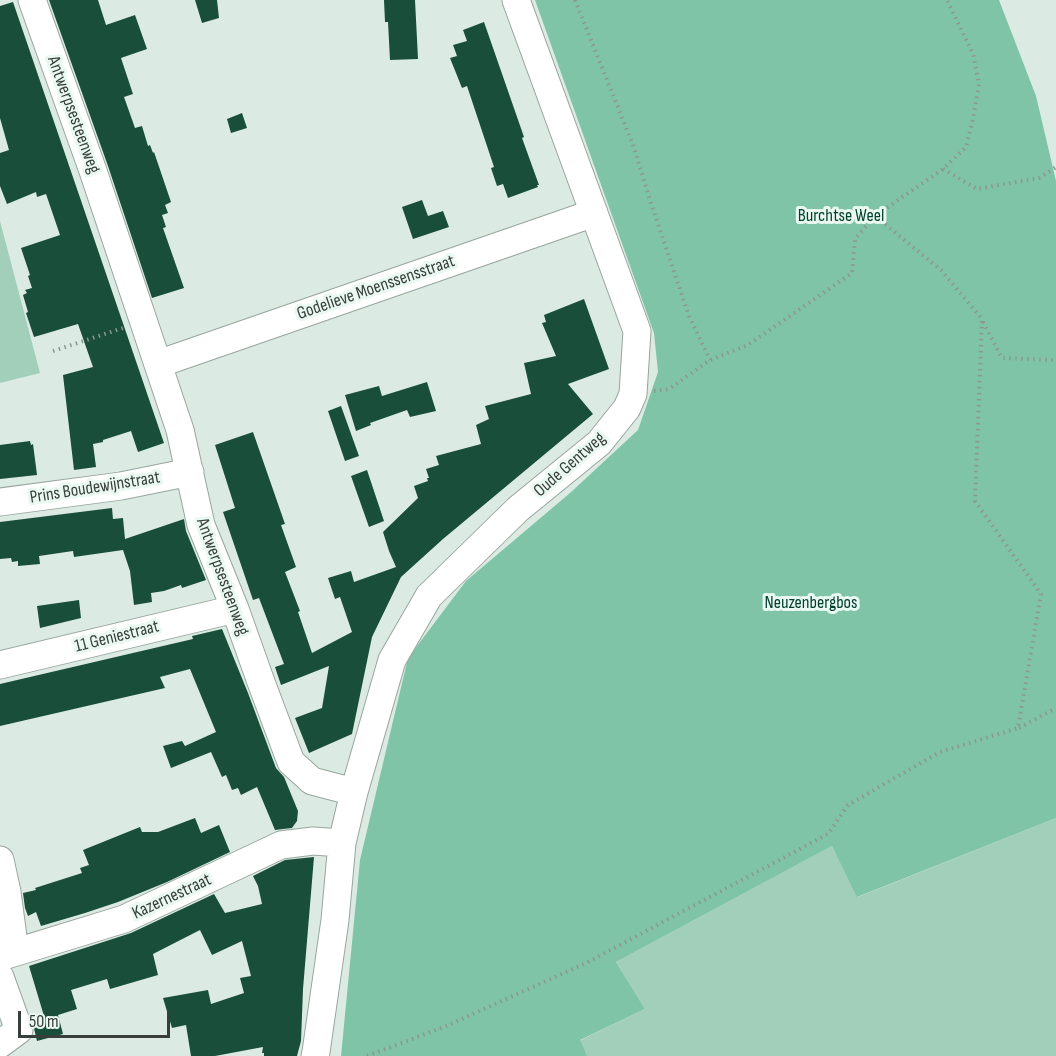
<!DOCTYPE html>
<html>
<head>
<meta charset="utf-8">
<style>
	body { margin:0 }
	#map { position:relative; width:1056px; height:1056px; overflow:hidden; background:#dbebe3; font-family:"Sofia Sans Condensed",sans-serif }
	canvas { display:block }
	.scale { position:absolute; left:18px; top:1011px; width:152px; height:27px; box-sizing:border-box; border:3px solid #383e3b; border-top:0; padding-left:8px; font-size:18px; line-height:21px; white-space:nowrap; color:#383e3b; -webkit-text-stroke:4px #e9f8f1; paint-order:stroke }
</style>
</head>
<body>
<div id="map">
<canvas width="1056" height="1056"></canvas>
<div class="scale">50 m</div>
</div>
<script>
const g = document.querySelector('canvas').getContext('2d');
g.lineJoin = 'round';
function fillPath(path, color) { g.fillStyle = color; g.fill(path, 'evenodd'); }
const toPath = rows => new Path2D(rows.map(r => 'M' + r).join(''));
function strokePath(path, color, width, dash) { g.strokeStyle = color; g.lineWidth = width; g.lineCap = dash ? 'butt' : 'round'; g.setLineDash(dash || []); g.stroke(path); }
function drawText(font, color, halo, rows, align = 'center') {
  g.font = font + ' "Sofia Sans Condensed",sans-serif'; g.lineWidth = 6; g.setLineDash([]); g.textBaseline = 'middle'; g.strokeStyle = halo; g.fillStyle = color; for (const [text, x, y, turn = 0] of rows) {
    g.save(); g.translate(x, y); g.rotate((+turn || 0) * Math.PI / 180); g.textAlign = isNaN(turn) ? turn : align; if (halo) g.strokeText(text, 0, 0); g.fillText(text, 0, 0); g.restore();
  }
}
const green = toPath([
	[0,221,40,373,0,383],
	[1056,818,1056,1056,587,1056,579,1041,645,1009,616,962,832,846,858,897]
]);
const forest = toPath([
	[535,0,999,0,1036,96,1056,181,1056,818,857,897,832,846,616,962,645,1009,580,1040,587,1056,341,1056,360,860,408,658,466,581,570,493,638,430,658,372,654,333]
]);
const building = toPath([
	[49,0,98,0,106,25,135,15,147,49,121,58,133,94,124,97,135,128,142,126,148,146,150,145,153,153,154,152,171,202,165,205,168,213,162,215,166,227,163,228,184,288,152,298,108,166],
	[195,0,217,0,219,18,202,23],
	[384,0,415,0,418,59,390,60,388,22,385,22],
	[13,2,164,443,138,452,131,431,103,440,103,442,93,444,96,467,74,470,63,375,93,367,78,324,34,337,26,313,28,312,23,295,27,293,25,290,32,288,28,276,30,275,21,248,60,235,46,194,37,197,36,192,7,204,0,186,0,153,9,150,0,118,0,6],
	[484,22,524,137,522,138,539,185,537,185,538,187,508,198,503,184,497,186,491,168,494,167,467,86,462,88,450,58,457,56,453,45,467,41,463,30],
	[242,113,247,128,231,133,227,119],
	[422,200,428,216,443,211,449,227,413,239,402,207],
	[584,299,609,369,568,384,593,414,443,539,401,577,372,637,352,734,309,753,295,718,322,708,329,666,281,685,275,667,284,664,259,598,253,600,223,512,235,508,215,445,253,432,285,524,281,525,296,567,285,572,300,611,298,612,312,653,352,632,340,597,335,599,328,578,351,571,354,582,396,567,389,551,383,532,418,498,414,486,428,481,427,478,429,478,426,469,439,465,436,456,481,444,476,425,489,419,485,406,531,394,524,363,556,356,542,323,546,322,544,315],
	[427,382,436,411,410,417,407,410,370,423,371,425,356,431,345,395,379,386,382,396],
	[341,406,359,456,345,461,328,411],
	[30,441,31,445,33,444,37,475,0,479,0,445],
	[367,470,384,521,369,527,351,476],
	[112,508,113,519,123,518,125,539,184,519,186,531,206,580,182,588,181,585,164,591,151,593,152,602,134,605,130,571,123,550,74,557,73,551,39,556,40,564,18,566,18,561,12,562,11,558,0,559,0,522],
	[79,600,81,618,40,628,37,606],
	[222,629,248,693,276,768,284,777,298,811,297,821,292,828,275,830,257,787,241,795,238,788,232,790,226,775,222,777,211,752,171,768,163,746,182,741,185,746,216,732,190,669,160,677,165,688,0,726,0,684,193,639,192,636],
	[195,818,201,833,219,825,230,852,167,882,118,902,85,913,41,926,36,912,28,916,25,908,23,893,36,890,35,888,82,873,80,868,89,865,83,850,140,827,142,832,158,832],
	[314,857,303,989,301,1041,297,1056,264,1056,264,1053,262,1053,263,1047,215,1056,191,1056,186,1025,172,1028,163,998,208,990,211,1004,244,993,240,978,251,976,242,941,212,955,200,930,153,954,158,975,110,989,107,979,71,990,77,1009,58,1015,63,1034,37,1041,32,1020,44,1016,29,966,131,933,214,894,225,913,262,904,258,886,253,876,285,860]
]);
const path = toPath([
	[575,0,633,145,651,203,689,316,710,360],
	[943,169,977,189,1039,178,1056,167],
	[983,322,1002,358,1055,360,1056,361],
	[53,351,123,328],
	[654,391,669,389,710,360,748,345,852,273,855,239,875,216,943,169,966,147,973,119,979,84,973,54,947,0],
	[1019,728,1056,708],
	[367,1056,444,1027,586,963,828,834,848,805,940,752,1018,728,1041,594,975,501,982,319,941,270,875,216]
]);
const minor = toPath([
	[32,0,93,171,180,430,201,525,235,609,261,682,291,762,312,781,354,792],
	[158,364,594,213],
	[0,502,121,486,190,472],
	[0,665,235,609],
	[0,860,7,892,15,952],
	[0,957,124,919,281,845,313,841,342,843],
	[0,977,19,1030,0,1044],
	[315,1056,316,1052,335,920,342,843,354,792,392,660,429,596,518,509,599,443,627,408,633,394,637,331,516,0]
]);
const streetNames = [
	["Antwerpsesteenweg",73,115,70],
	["Godelieve Moenssensstraat",376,288,-19],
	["Oude Gentweg",570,465,-41],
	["Prins Boudewijnstraat",95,488,-9],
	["Antwerpsesteenweg",222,577,70],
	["11 Geniestraat",117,637,-14],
	["Kazernestraat",172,897,-25]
];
const parkNames = [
	["Burchtse Weel",841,216],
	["Neuzenbergbos",811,603]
];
fillPath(green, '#a1cfba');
fillPath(forest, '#7fc4a7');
fillPath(building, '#194e3b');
strokePath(minor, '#97a59e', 29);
strokePath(path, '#8c9792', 4, [1.5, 4.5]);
strokePath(minor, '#fff', 27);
drawText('18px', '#383e3b', '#e9f8f1', streetNames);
drawText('18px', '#03402d', '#e9f8f1', parkNames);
</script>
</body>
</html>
